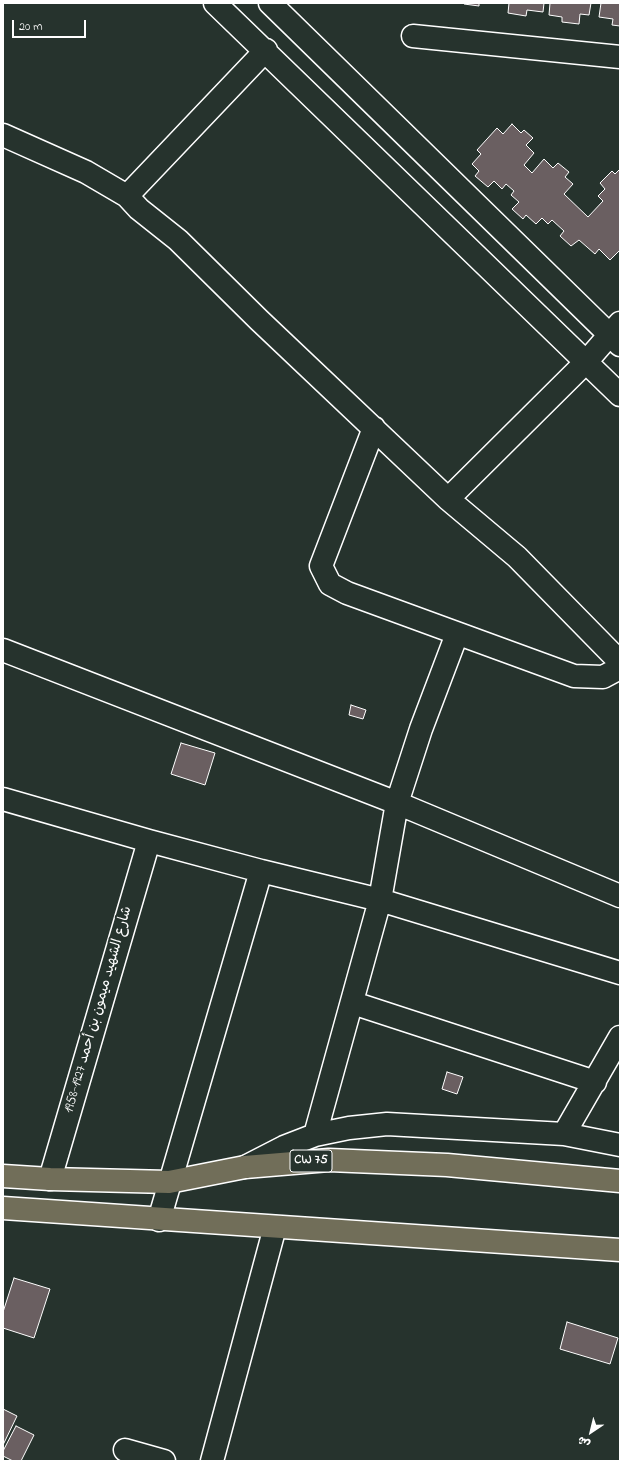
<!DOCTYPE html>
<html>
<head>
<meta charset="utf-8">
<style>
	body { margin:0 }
	#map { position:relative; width:623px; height:1464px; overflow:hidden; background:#26332d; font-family:"Indie Flower","Playpen Sans Arabic",sans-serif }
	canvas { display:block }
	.frame { position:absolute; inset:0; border:4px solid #fff; pointer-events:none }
	.north { position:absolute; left:571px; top:1412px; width:40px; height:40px; -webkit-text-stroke:3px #26332d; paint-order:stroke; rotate:215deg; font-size:11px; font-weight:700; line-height:16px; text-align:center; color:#fff }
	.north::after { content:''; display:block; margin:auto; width:14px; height:18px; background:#fff; clip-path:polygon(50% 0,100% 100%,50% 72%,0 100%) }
	.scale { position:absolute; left:12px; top:20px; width:74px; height:18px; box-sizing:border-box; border:2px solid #fff; border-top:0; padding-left:5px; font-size:12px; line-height:14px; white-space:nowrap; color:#fff; -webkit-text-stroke:3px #26332d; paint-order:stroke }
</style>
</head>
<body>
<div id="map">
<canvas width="623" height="1464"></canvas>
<div class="frame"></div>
<div class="north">ش</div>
<div class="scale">20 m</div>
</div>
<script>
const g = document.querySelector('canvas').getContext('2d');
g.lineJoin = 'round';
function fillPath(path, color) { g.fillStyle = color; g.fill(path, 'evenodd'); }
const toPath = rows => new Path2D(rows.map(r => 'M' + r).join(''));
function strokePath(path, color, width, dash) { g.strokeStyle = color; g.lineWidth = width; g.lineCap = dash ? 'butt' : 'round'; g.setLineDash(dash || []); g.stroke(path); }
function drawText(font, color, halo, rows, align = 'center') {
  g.font = font + ' "Indie Flower","Playpen Sans Arabic",sans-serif'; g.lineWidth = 4; g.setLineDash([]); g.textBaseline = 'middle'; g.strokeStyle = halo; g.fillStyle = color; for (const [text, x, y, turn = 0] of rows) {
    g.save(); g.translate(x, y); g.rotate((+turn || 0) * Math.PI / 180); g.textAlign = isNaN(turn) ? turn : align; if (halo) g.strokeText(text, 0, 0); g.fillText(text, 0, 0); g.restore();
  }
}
const building = toPath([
	[464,3,479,3,479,6,464,4,464,3],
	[507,3,544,3,543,12,527,10,526,16,508,13,509,3,507,3],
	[550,3,591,3,589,15,580,14,579,24,562,22,562,17,549,15,550,3],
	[599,3,620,3,620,26,612,25,613,19,599,17,601,3,599,3],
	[512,124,521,133,524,130,533,138,526,145,534,153,524,165,532,173,544,159,553,168,558,163,569,172,565,177,573,184,564,194,588,217,603,201,598,196,605,189,600,183,612,171,615,174,620,169,620,252,619,251,610,260,599,249,595,254,579,240,571,246,560,236,564,231,552,220,548,224,542,218,536,224,526,215,523,219,512,209,519,202,511,195,514,191,506,184,502,189,494,181,488,187,475,176,479,171,472,164,481,154,477,150,497,128,503,134,512,124],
	[351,705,366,710,363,719,349,715,351,705],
	[181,743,215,753,205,785,171,774,181,743],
	[447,1072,463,1077,457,1094,442,1089,447,1072],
	[14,1278,50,1289,34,1338,3,1328,3,1312,14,1278],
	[567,1322,618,1338,610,1364,560,1349,567,1322],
	[3,1409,17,1416,3,1445,3,1409],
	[16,1426,34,1435,21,1461,13,1461,3,1456,3,1451,16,1426]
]);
const minor = toPath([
	[215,3,620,395],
	[270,3,620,345],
	[413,36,620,57],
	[3,135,86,172,127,196,139,209,178,240,259,320,448,499,517,557,620,662],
	[127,196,266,50],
	[374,428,321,566,330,584,347,593,574,676,603,677,620,668],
	[448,499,586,362,620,323],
	[3,650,397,803,620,896],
	[3,799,149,841,261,871,380,900,620,973],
	[353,1003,595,1082],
	[564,1134,620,1037],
	[315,1135,380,900,397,803,421,729,457,634],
	[245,1167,284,1147,315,1135,349,1128,387,1124,564,1134,620,1145],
	[50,1179,149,841],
	[159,1220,261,871],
	[125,1450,164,1461],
	[212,1461,275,1227]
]);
const primary = toPath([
	[3,1176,50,1179,169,1182,245,1167,329,1160,447,1165,620,1181],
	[3,1208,620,1250]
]);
const shields = [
	[311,1161,42]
];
const shieldNames = [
	["CW 75",311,1161]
];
const streetNames = [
	["شارع الشهيد ميمون بن أحمد 1927-1958",99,1010,-74]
];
fillPath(building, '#6a5f61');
strokePath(building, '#fff', 1);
strokePath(minor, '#fff', 25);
strokePath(primary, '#fff', 25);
strokePath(minor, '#26332d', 22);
strokePath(primary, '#716e59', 22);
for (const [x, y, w] of shields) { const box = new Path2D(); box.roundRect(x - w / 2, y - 11, w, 22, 3); g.fillStyle = '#26332d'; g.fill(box); strokePath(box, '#fff', 1); }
drawText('bold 13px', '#fff', null, shieldNames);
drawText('14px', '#fff', '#26332d', streetNames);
</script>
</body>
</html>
